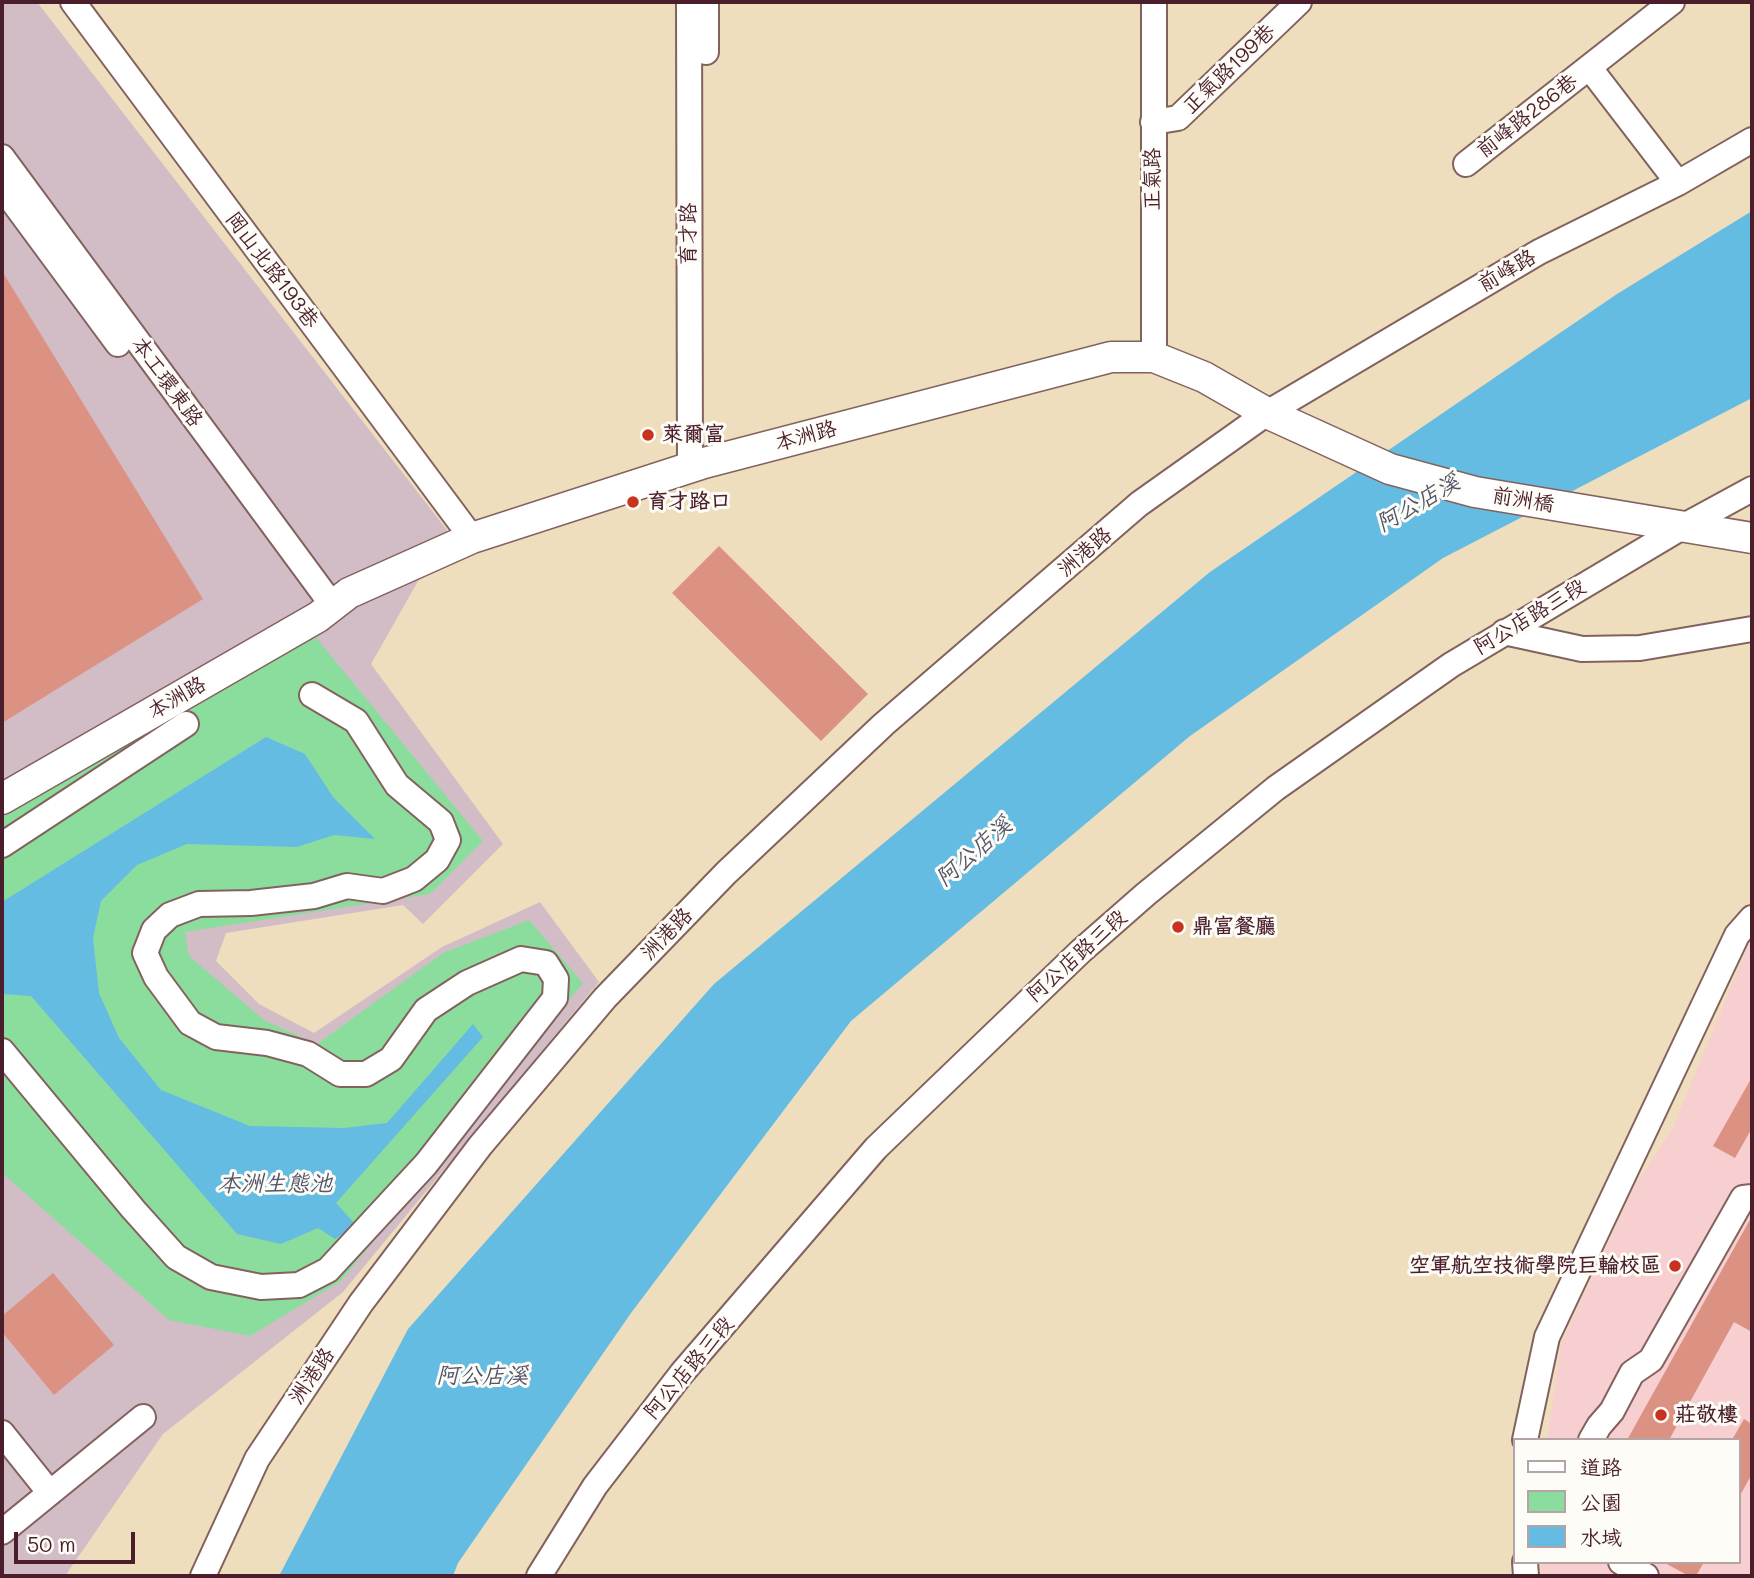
<!DOCTYPE html>
<html>
<head>
<meta charset="utf-8">
<style>
	body { margin:0 }
	#map { position:relative; width:1754px; height:1578px; overflow:hidden; background:#eedebd; font-family:Mali,"LXGW WenKai TC",sans-serif }
	canvas { display:block }
	.frame { position:absolute; inset:0; border:4px solid #4a1f2b; pointer-events:none }
	.legend { position:absolute; left:1513px; top:1438px; width:228px; height:126px; box-sizing:border-box; background:#fdfcf7; border:2px solid #b5a4a5; margin:0; padding:9px 12px; list-style:none; font-size:21px; color:#4a1f2b }
	.legend li { display:flex; align-items:center; gap:14px; height:35px }
	.legend b { width:35px; border:2px solid #b5a4a5 }
	.scale { position:absolute; left:14px; top:1532px; width:121px; height:32px; box-sizing:border-box; border:4px solid #4a1f2b; border-top:0; padding-left:9px; font-size:21px; line-height:24px; white-space:nowrap; color:#4a1f2b; -webkit-text-stroke:5px #fdfcf7; paint-order:stroke }
</style>
</head>
<body>
<div id="map">
<canvas width="1754" height="1578"></canvas>
<div class="frame"></div>
<ul class="legend">
<li><b style="height:9px;background:#fff"></b>道路</li>
<li><b style="height:19px;background:#8bdd9e"></b>公園</li>
<li><b style="height:19px;background:#64bce2"></b>水域</li>
</ul>
<div class="scale">50 m</div>
</div>
<script>
const g = document.querySelector('canvas').getContext('2d');
g.lineJoin = 'round';
function fillPath(path, color) { g.fillStyle = color; g.fill(path, 'evenodd'); }
const toPath = rows => new Path2D(rows.map(r => 'M' + r).join(''));
function strokePath(path, color, width, dash) { g.strokeStyle = color; g.lineWidth = width; g.lineCap = dash ? 'butt' : 'round'; g.setLineDash(dash || []); g.stroke(path); }
function drawText(font, color, halo, rows, align = 'center') {
  g.font = font + ' Mali,"LXGW WenKai TC",sans-serif'; g.lineWidth = 6; g.setLineDash([]); g.textBaseline = 'middle'; g.strokeStyle = halo; g.fillStyle = color; for (const [text, x, y, turn = 0] of rows) {
    g.save(); g.translate(x, y); g.rotate((+turn || 0) * Math.PI / 180); g.textAlign = isNaN(turn) ? turn : align; if (halo) g.strokeText(text, 0, 0); g.fillText(text, 0, 0); g.restore();
  }
}
const built = toPath([
	[1752,935,1752,1576,1542,1576,1541,1562,1738,1562,1738,1440,1547,1440,1561,1344,1634,1187,1673,1128]
]);
const industrial = toPath([
	[2,2,37,2,447,530,371,664,503,844,423,924,403,905,226,933,216,961,259,1004,314,1033,442,947,540,902,599,982,343,1292,163,1434,65,1576,2,1576]
]);
const green = toPath([
	[313,634,483,841,430,894,185,932,189,956,265,1021,317,1044,443,953,529,920,583,983,341,1281,250,1336,169,1320,2,1173,2,813]
]);
const water = toPath([
	[1752,211,1752,398,1443,558,1190,736,851,1021,631,1313,458,1563,453,1576,279,1576,408,1329,714,984,1210,572,1617,294],
	[266,737,305,754,333,797,375,839,334,835,297,847,187,844,137,865,101,901,93,938,99,993,119,1038,161,1090,250,1126,344,1128,387,1123,473,1024,483,1037,336,1203,356,1225,335,1239,318,1228,281,1244,237,1234,31,996,2,994,2,902]
]);
const building = toPath([
	[2,271,203,599,2,723],
	[719,546,868,694,821,741,672,593],
	[1752,1077,1752,1128,1735,1158,1713,1146],
	[1752,1216,1752,1332,1734,1322,1669,1440,1627,1440],
	[53,1273,114,1345,54,1395,2,1332,2,1316],
	[1744,1419,1752,1424,1752,1474,1738,1499,1738,1440,1732,1440],
	[1663,1562,1704,1562,1696,1576,1689,1576]
]);
const minor = toPath([
	[73,2,472,538],
	[689,2,690,467],
	[1154,2,1154,357],
	[706,52,706,2],
	[1589,67,1678,183],
	[1153,122,1178,118,1299,2],
	[2,157,333,606],
	[1466,164,1672,2],
	[2,187,118,344],
	[1504,632,1582,649,1640,648,1752,629],
	[2,845,186,724],
	[2,1051,133,1209,176,1257,211,1277,261,1287,299,1285,328,1270,426,1164,555,998,556,979,546,963,521,959,467,983,426,1010,391,1059,366,1074,340,1074,308,1054,267,1043,216,1037,190,1023,156,977,145,953,154,930,170,915,199,904,251,903,314,896,347,886,383,891,414,879,437,860,448,840,441,822,397,785,356,721,312,695],
	[2,1433,50,1493],
	[1525,1440,1547,1337,1737,935,1752,918],
	[1591,1440,1599,1426,1612,1411,1632,1373,1651,1360,1743,1198,1752,1197],
	[2,1532,143,1417],
	[1525,1562,1526,1576],
	[1621,1562,1646,1576],
	[203,1576,257,1459,361,1303,480,1146,605,998,726,873,884,724,1139,504,1267,413,1539,252,1678,183,1752,140],
	[539,1576,595,1486,682,1373,876,1148,1081,951,1146,894,1276,788,1451,665,1684,526,1752,489]
]);
const major = toPath([
	[2,799,318,617,349,593,472,538,704,463,1111,357,1154,357,1204,377,1267,413,1390,469,1475,492,1752,538]
]);
const markers = [
	[648,435,7,"#c8321e"],
	[633,502,7,"#c8321e"],
	[1178,927,7,"#c8321e"],
	[1675,1266,7,"#c8321e"],
	[1661,1415,7,"#c8321e"]
];
const streetNames = [
	["正氣路199巷",1229,69,-44],
	["前峰路286巷",1527,116,-38],
	["正氣路",1153,179,-90],
	["育才路",689,234,-90],
	["岡山北路193巷",272,270,53],
	["前峰路",1507,271,-30],
	["本工環東路",167,382,54],
	["本洲路",806,436,-15],
	["前洲橋",1523,500,9],
	["洲港路",1085,552,-41],
	["阿公店路三段",1530,617,-31],
	["本洲路",177,698,-30],
	["洲港路",667,934,-46],
	["阿公店路三段",1077,956,-42],
	["阿公店路三段",689,1368,-50],
	["洲港路",312,1376,-56]
];
const poiNames = [
	["萊爾富",662,435],
	["育才路口",647,502],
	["鼎富餐廳",1192,927],
	["空軍航空技術學院巨輪校區",1661,1266,"right"],
	["莊敬樓",1675,1415]
];
const waterNames = [
	["阿公店溪",1418,503,-30],
	["阿公店溪",974,852,-41],
	["本洲生態池",275,1184],
	["阿公店溪",482,1376]
];
fillPath(built, '#f7cfd1');
fillPath(industrial, '#d2bdc6');
fillPath(green, '#8bdd9e');
fillPath(water, '#64bce2');
fillPath(building, '#dc9283');
strokePath(minor, '#83625e', 28);
strokePath(major, '#83625e', 33);
strokePath(minor, '#fff', 24);
strokePath(major, '#fff', 30);
for (const [x, y, r, color] of markers) { const dot = new Path2D(); dot.arc(x, y, r, 0, 2 * Math.PI); g.fillStyle = color; g.fill(dot); strokePath(dot, '#fdfcf7', 2.5); }
drawText('21px', '#4a1f2b', '#fdfcf7', streetNames);
drawText('bold 21px', '#4a1f2b', '#fdfcf7', poiNames, 'left');
drawText('italic 23px', '#53566b', '#fdfcf7', waterNames);
</script>
</body>
</html>
